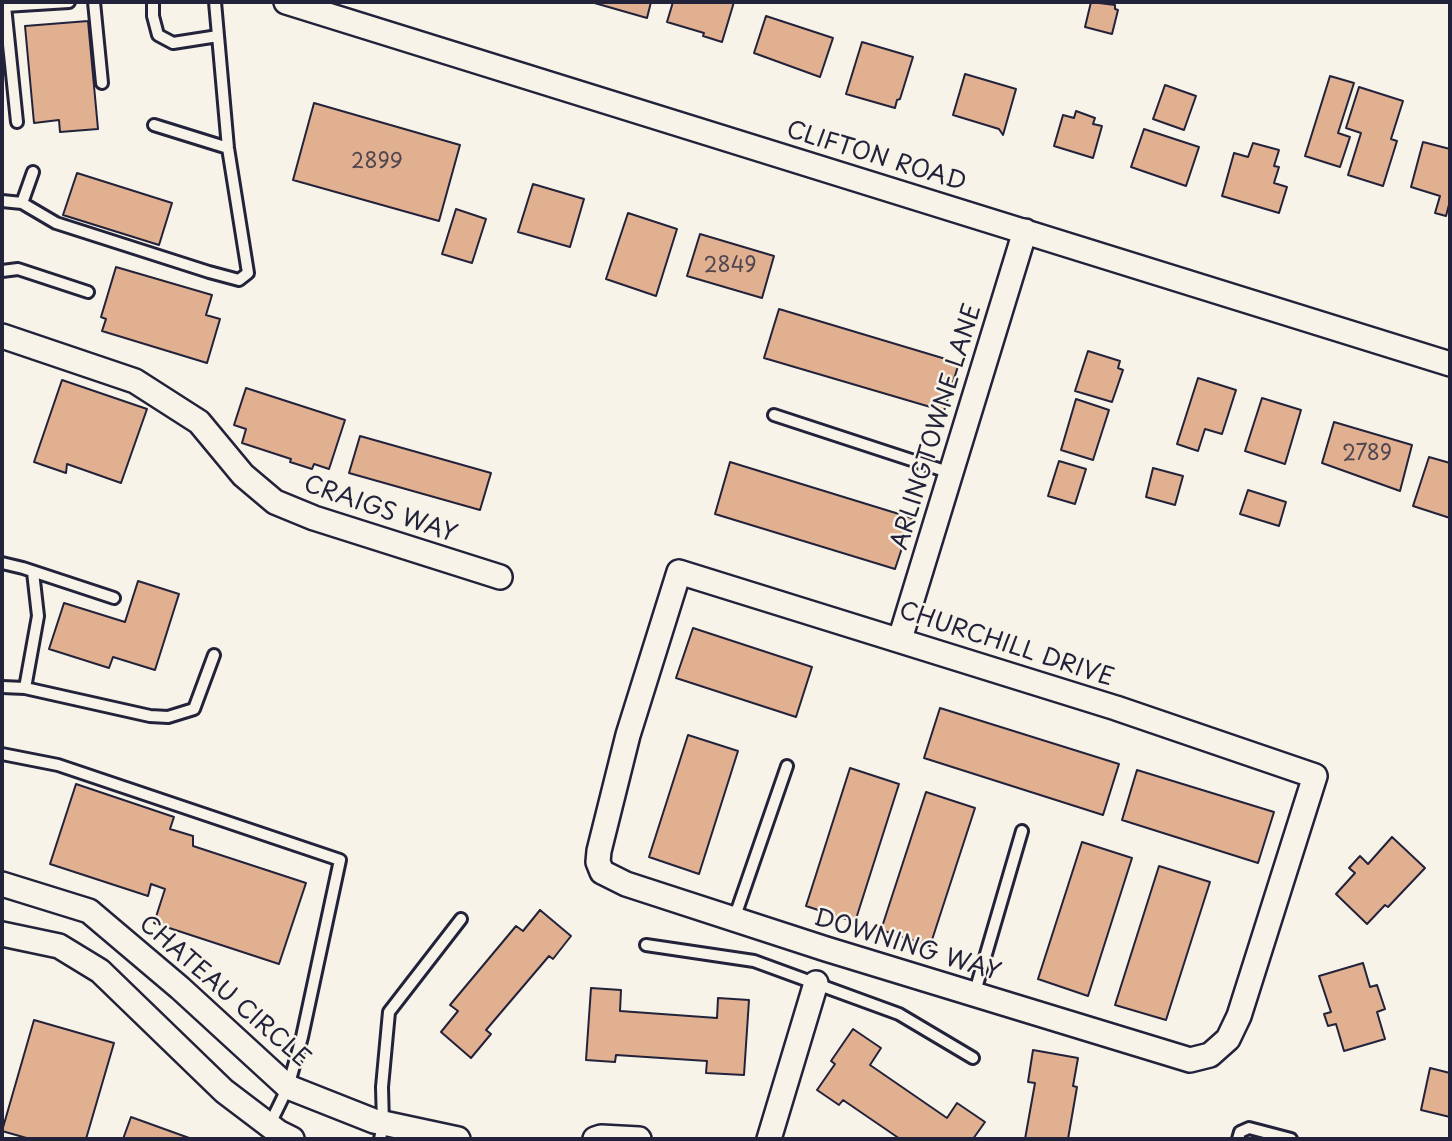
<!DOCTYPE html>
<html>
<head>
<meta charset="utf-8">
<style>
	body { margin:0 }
	#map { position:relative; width:1452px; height:1141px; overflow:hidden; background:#f7f3e8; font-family:"Playpen Sans",sans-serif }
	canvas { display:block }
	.frame { position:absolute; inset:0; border:4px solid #22223b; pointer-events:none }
</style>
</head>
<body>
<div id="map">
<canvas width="1452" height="1141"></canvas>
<div class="frame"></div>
</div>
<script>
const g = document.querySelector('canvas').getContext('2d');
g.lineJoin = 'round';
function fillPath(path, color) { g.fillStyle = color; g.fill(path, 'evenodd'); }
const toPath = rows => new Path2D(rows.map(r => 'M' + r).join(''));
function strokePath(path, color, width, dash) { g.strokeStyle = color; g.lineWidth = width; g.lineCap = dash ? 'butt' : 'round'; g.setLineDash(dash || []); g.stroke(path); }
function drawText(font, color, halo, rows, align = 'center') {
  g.font = font + ' "Playpen Sans",sans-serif'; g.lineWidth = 5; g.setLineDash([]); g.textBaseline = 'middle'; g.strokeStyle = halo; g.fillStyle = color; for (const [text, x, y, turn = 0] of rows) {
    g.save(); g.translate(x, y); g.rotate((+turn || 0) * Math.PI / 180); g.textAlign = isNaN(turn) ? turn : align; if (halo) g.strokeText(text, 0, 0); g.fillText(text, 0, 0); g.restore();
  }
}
const building = toPath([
	[591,2,651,2,647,18,591,2],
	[673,2,734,2,722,42,703,36,704,33,667,22,673,2],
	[1091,2,1115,5,1115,9,1118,10,1112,34,1085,27,1091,2],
	[766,16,833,38,820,77,754,53,766,16],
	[88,21,98,129,60,132,59,120,34,123,25,26,88,21],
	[862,42,913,57,900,99,897,100,895,108,846,94,862,42],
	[965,74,1016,89,1003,135,999,129,953,115,965,74],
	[1330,76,1354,83,1338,133,1350,137,1340,167,1305,156,1330,76],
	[1165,85,1196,96,1184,130,1153,119,1165,85],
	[1359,87,1403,101,1391,139,1397,141,1383,186,1348,175,1361,133,1346,128,1359,87],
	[314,103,460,145,439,221,293,180,314,103],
	[1076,111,1095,118,1093,124,1102,126,1093,158,1054,146,1063,115,1074,118,1076,111],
	[1144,129,1199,147,1186,186,1131,167,1144,129],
	[1423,142,1450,149,1450,201,1446,216,1435,213,1440,196,1411,187,1423,142],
	[1253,143,1279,150,1274,166,1279,167,1274,183,1287,187,1279,213,1222,196,1234,153,1248,157,1253,143],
	[77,173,172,203,159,245,63,215,77,173],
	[533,184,584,199,570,247,518,232,533,184],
	[456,209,486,219,472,263,442,254,456,209],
	[628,213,677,229,656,296,606,279,628,213],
	[700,234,774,256,762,298,687,276,700,234],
	[116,267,212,295,206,315,220,319,207,363,102,331,106,319,101,317,116,267],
	[779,309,959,363,944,411,764,358,779,309],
	[1088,351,1120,361,1118,368,1123,370,1112,402,1075,391,1088,351],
	[1198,378,1236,390,1222,434,1205,429,1198,451,1177,444,1198,378],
	[62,380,147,409,121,483,67,464,66,473,34,462,62,380],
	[246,388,345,420,329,469,314,464,312,469,290,462,291,459,242,443,246,429,234,425,246,388],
	[1262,398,1301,410,1285,464,1245,451,1262,398],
	[1076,399,1109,410,1093,460,1061,450,1076,399],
	[1334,422,1412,445,1400,491,1322,463,1334,422],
	[360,436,491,473,480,510,349,473,360,436],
	[1429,457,1450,463,1450,518,1413,506,1429,457],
	[1059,461,1086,469,1075,504,1048,496,1059,461],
	[730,462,912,518,895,569,715,514,730,462],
	[1153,468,1183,476,1175,505,1146,497,1153,468],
	[1248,490,1286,502,1279,526,1240,514,1248,490],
	[138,581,179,594,155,670,113,657,109,668,49,649,64,603,125,622,138,581],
	[693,628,812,667,796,717,676,678,693,628],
	[940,708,1119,764,1103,815,924,758,940,708],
	[688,735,738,751,699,874,649,857,688,735],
	[850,768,899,784,855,922,806,906,850,768],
	[1137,770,1274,812,1258,863,1122,820,1137,770],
	[76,784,174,817,170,829,193,836,193,846,306,883,279,964,154,923,165,889,151,884,148,896,50,864,76,784],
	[926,792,975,808,930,946,881,930,926,792],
	[1392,837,1425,868,1388,907,1385,905,1367,924,1336,894,1355,873,1349,868,1360,856,1368,864,1392,837],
	[1082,842,1132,858,1088,996,1038,979,1082,842],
	[1159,866,1210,882,1166,1020,1115,1005,1159,866],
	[540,910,571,936,553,959,549,956,486,1030,491,1034,471,1058,441,1032,458,1011,450,1005,516,926,523,931,540,910],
	[1363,963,1370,987,1377,985,1385,1009,1377,1012,1385,1039,1344,1051,1336,1024,1328,1026,1324,1014,1331,1012,1319,976,1363,963],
	[591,988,621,990,620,1011,717,1018,718,998,749,1000,744,1075,706,1073,707,1061,616,1055,615,1062,586,1060,591,988],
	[34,1020,114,1043,86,1139,30,1139,2,1131,34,1020],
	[853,1029,881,1048,870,1065,947,1118,957,1103,985,1122,973,1139,900,1139,843,1100,839,1105,817,1090,835,1064,831,1061,853,1029],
	[1033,1050,1078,1058,1073,1086,1077,1087,1068,1139,1025,1139,1035,1083,1028,1082,1033,1050],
	[1430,1068,1450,1073,1450,1117,1421,1110,1430,1068],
	[131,1117,192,1139,123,1139,131,1117]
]);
const service = toPath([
	[94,2,102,83],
	[153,2,153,16,158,35,173,43,218,36],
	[17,122,5,6,69,2],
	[154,125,228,148],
	[2,201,22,203,56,223,209,272,239,280,248,273,228,148,215,2],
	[22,203,33,172],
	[2,271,18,269,88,292],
	[774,415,951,473],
	[2,563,23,568,114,598],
	[2,687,25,688,150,716,168,717,194,709,214,655],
	[25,688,38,616,33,572],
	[2,754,58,765,340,860,302,1037,288,1087,269,1126],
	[734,919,787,766],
	[646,945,754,961,899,1014,973,1058],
	[974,995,1022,831],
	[380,1139,383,1124,382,1087,389,1012,461,919],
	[1238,1139,1240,1132,1249,1128,1291,1139]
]);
const minor = toPath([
	[286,2,1450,364],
	[2,336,135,381,199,422,243,475,275,502,314,518,500,577],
	[679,572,1116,708,1315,776,1239,1016,1228,1039,1210,1055,1190,1060,826,949,626,884,602,872,598,862,599,851,628,735,679,572],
	[900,639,1025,231],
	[2,884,89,911,180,988,288,1087,374,1121,458,1139],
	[2,934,59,946,100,971,224,1091,278,1132,292,1139],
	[595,1139,601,1137,639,1139],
	[769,1139,816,983]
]);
const numberNames = [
	["2899",377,162],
	["2849",730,266],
	["2789",1367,454]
];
const streetNames = [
	["CLIFTON ROAD",876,157,17],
	["ARLINGTOWNE LANE",937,427,-73],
	["CRAIGS WAY",380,510,19],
	["CHURCHILL DRIVE",1006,645,18],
	["DOWNING WAY",907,946,17],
	["CHATEAU CIRCLE",224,992,41]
];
fillPath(building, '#e0b091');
strokePath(building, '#22223b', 2);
strokePath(service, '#22223b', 16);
strokePath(minor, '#22223b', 28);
strokePath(service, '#f7f3e8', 10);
strokePath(minor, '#f7f3e8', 23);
drawText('21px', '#524650', null, numberNames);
drawText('24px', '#22223b', '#f7f3e8', streetNames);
</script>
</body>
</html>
